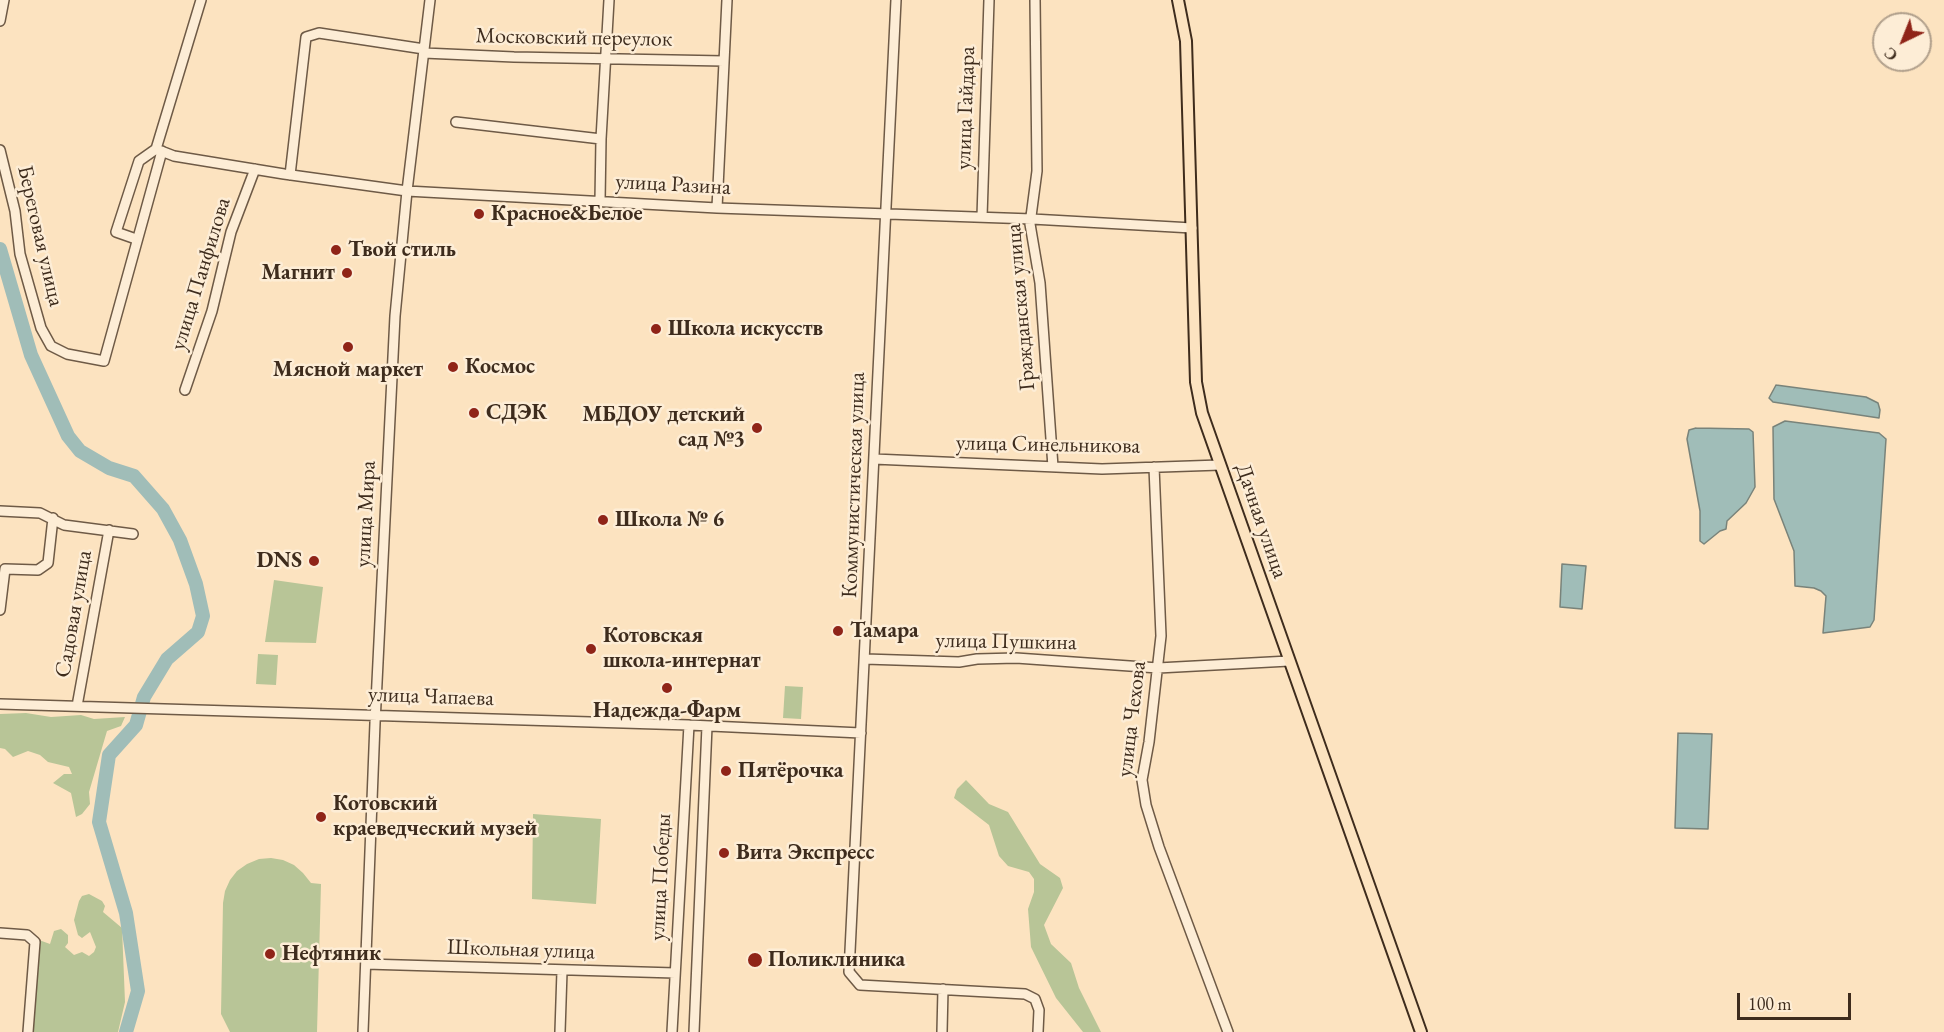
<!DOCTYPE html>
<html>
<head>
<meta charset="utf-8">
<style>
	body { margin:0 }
	#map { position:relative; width:1944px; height:1032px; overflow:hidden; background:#fce3c0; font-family:"EB Garamond",serif }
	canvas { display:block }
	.north { position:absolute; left:1872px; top:12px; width:60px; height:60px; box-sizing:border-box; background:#fdedd6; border:2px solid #b1a08c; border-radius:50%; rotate:223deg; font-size:16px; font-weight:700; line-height:24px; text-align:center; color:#3e2c1d }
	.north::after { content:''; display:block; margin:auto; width:21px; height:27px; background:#8f2418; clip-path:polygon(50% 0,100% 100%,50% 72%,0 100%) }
	.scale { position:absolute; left:1737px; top:993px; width:114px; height:27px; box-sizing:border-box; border:3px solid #3e2c1d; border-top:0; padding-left:8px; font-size:18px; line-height:21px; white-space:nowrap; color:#3e2c1d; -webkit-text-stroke:4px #fdedd6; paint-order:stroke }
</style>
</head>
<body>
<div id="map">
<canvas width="1944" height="1032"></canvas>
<div class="north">С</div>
<div class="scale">100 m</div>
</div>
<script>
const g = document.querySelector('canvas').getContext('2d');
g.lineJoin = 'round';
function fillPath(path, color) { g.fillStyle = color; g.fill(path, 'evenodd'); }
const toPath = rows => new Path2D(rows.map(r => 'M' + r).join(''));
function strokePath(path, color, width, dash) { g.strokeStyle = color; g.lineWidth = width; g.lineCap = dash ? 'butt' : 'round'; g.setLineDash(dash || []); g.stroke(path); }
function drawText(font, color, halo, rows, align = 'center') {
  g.font = font + ' "EB Garamond",serif'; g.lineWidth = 5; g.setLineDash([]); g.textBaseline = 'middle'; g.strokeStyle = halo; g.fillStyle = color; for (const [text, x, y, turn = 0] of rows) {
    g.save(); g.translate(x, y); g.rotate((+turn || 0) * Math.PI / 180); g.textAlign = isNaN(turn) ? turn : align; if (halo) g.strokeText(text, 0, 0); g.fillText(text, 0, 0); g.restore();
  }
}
const green = toPath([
	[274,580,323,587,316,643,265,642],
	[258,654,278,655,276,685,256,684],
	[785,686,803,687,801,719,783,718],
	[26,713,51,717,81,715,94,719,125,717,121,726,107,731,89,792,90,804,82,814,76,817,71,793,53,783,64,774,72,774,69,767,48,762,40,755,28,751,13,757,5,749,0,748,0,714],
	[966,780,989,804,1008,812,1040,864,1060,878,1063,888,1044,925,1051,944,1071,963,1079,988,1101,1032,1083,1032,1056,998,1031,947,1028,909,1034,892,1034,879,1029,872,1008,866,999,856,989,825,954,798,957,789],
	[533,814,601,819,596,904,532,899],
	[271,858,283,860,294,865,303,873,311,883,321,884,317,1032,230,1032,221,1014,223,903,225,891,230,880,237,871,247,864,259,859],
	[89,894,102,901,105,906,103,912,122,928,125,1002,118,1032,33,1032,39,940,50,944,54,931,61,929,68,935,68,943,65,947,74,955,82,952,89,956,94,952,96,947,90,932,82,938,78,935,74,920,79,901,82,896]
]);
const water = toPath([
	[1776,385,1866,397,1878,403,1880,410,1879,418,1773,402,1769,398,1776,385],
	[1785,421,1879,433,1886,439,1874,620,1870,627,1823,633,1826,596,1821,591,1814,588,1795,586,1794,551,1774,499,1773,427,1785,421],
	[1696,428,1749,429,1753,432,1755,487,1746,503,1727,521,1726,529,1720,531,1704,544,1700,541,1700,511,1687,439,1689,430,1696,428],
	[1562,564,1586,566,1582,609,1560,607,1562,564],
	[1678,733,1712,734,1708,829,1675,828,1678,733]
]);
const river = toPath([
	[0,249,31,355,68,436,80,451,109,468,134,476,163,509,180,540,196,584,203,616,198,632,167,659,144,697,136,725,109,755,99,822,126,913,138,991,126,1032]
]);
const minor = toPath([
	[896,0,849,972,860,985,1025,994,1035,999,1039,1010,1038,1032],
	[1035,0,1037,171,1030,224,1040,283,1053,467],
	[0,21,4,0],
	[424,53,514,57,724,61],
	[456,122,601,139],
	[156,149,174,156,284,174,407,191,717,208,1032,219,1192,228],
	[156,149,201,0],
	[0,150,15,211,20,254,41,328,51,346,67,354,104,361,162,151],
	[290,175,306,37,319,33,424,49],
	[600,201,601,139,609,0],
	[717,208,727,0],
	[982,217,989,0],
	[136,239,116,232,139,161,156,149],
	[185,390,212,311,231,232,255,169],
	[874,459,1102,469,1220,465],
	[1154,467,1161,636,1149,742,1142,780,1146,805,1159,847,1228,1032],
	[0,511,40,513,64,525,133,534],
	[0,610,5,569,38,570,48,563,53,518],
	[865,659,959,662,977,659,1016,658,1158,668,1289,661],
	[0,704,689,725,861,733],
	[77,706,109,530],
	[0,933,27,935,35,942,28,1032],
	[366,964,675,973],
	[363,1032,375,723,395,316,407,191,430,0],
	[560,1032,562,971],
	[672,1032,689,725],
	[694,1032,707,726],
	[942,1032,943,989]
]);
const major = toPath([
	[1178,0,1186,41,1196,382,1202,413,1421,1032]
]);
const markers = [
	[479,214,6,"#8f2418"],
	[336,250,6,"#8f2418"],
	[347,273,6,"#8f2418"],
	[656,329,6,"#8f2418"],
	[348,347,6,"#8f2418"],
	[453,367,6,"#8f2418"],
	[474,413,6,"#8f2418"],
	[757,428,6,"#8f2418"],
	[603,520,6,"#8f2418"],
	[314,561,6,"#8f2418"],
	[838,631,6,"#8f2418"],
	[591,649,6,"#8f2418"],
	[667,688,6,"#8f2418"],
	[726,771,6,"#8f2418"],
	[321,817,6,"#8f2418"],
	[724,853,6,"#8f2418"],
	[270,954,6,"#8f2418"],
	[755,960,8,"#8f2418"]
];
const streetNames = [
	["Московский переулок",574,38,1],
	["улица Гайдара",966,108,-88],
	["улица Разина",673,185,3],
	["Береговая улица",40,236,77],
	["улица Панфилова",201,274,-73],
	["Гражданская улица",1021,307,-95],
	["улица Синельникова",1048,445,1],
	["Коммунистическая улица",854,485,-88],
	["улица Мира",366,514,-87],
	["Дачная улица",1261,521,71],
	["Садовая улица",74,614,-80],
	["улица Пушкина",1006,642,1],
	["улица Чапаева",431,697,2],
	["улица Чехова",1132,719,-83],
	["улица Победы",661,877,-87],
	["Школьная улица",521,950,2]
];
const poiNames = [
	["Красное&Белое",491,214],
	["Твой стиль",348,250],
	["Магнит",335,273,"right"],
	["Школа искусств",668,329],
	["Космос",465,367],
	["Мясной маркет",348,370,"center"],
	["СДЭК",486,413],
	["МБДОУ детский",745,415,"right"],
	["сад №3",745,440,"right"],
	["Школа № 6",615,520],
	["DNS",302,561,"right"],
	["Тамара",850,631],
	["Котовская",603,636],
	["школа-интернат",603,661],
	["Надежда-Фарм",667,711,"center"],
	["Пятёрочка",738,771],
	["Котовский",333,804],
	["краеведческий музей",333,829],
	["Вита Экспресс",736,853],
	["Нефтяник",282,954],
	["Поликлиника",768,960]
];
fillPath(green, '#b8c597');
fillPath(water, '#a0bdb8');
strokePath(water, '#79837a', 1.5);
strokePath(river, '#a0bdb8', 14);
strokePath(minor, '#6e5a46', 12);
strokePath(major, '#3e2c1d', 14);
strokePath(minor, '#fdedd6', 9);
strokePath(major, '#fce3c0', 10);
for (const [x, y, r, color] of markers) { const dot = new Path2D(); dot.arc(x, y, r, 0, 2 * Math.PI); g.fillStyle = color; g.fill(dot); strokePath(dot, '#fdedd6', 2); }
drawText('22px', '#3e2c1d', '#fdedd6', streetNames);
drawText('bold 22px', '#3e2c1d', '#fdedd6', poiNames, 'left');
</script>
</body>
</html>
